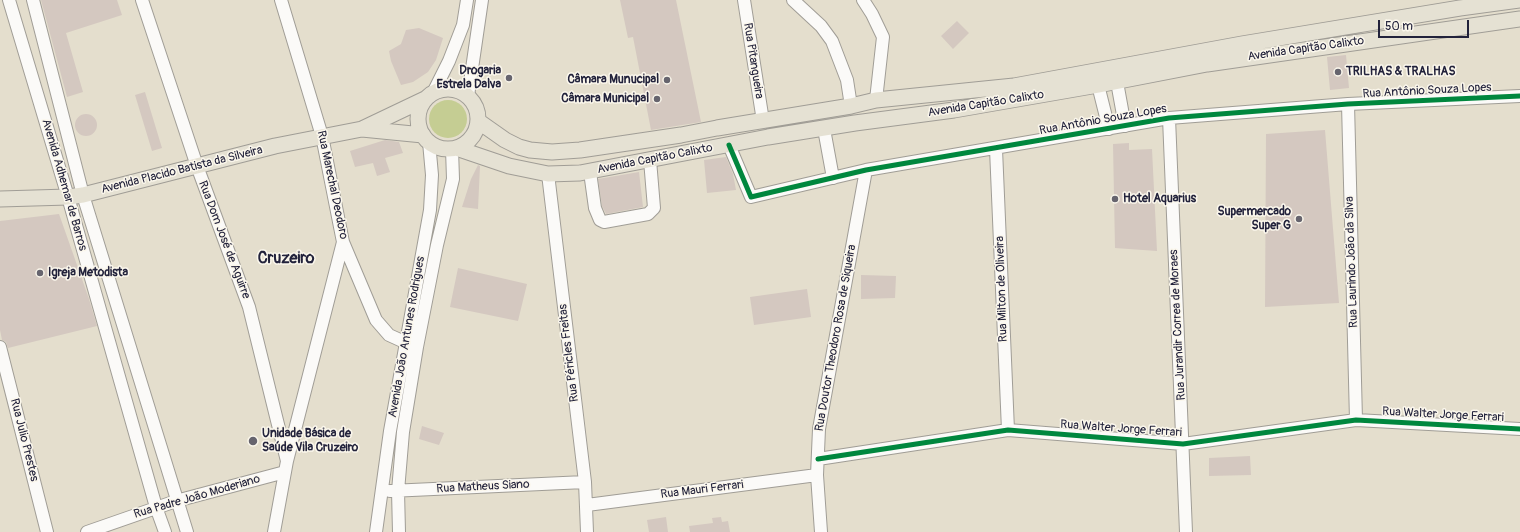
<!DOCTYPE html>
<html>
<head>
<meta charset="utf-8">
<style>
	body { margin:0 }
	#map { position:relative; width:1520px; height:532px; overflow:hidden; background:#e4decd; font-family:Pangolin,sans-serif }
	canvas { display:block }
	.scale { position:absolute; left:1378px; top:20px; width:91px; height:18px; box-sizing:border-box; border:2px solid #22223b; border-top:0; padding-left:5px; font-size:12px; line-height:14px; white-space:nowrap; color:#22223b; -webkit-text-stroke:3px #fbf7ec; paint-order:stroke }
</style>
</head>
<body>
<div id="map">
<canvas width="1520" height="532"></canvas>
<div class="scale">50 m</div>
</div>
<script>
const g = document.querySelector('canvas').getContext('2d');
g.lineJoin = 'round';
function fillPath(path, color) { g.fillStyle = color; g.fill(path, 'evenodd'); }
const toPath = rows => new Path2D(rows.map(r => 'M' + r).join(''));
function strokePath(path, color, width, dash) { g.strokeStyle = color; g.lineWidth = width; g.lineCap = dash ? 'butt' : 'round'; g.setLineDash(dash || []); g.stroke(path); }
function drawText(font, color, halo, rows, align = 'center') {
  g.font = font + ' Pangolin,sans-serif'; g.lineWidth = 3; g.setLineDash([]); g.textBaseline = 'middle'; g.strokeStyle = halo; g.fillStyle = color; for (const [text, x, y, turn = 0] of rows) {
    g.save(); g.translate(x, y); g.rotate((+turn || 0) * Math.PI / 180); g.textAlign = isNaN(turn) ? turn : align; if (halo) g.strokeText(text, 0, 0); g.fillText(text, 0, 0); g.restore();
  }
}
const green = toPath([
	'429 119a19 19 0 1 1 38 0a19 19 0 1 1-38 0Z'
]);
const building = toPath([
	[41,0,117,0,122,15,66,33,83,92,67,97],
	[620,0,676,0,701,122,651,130,633,37,628,38],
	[957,21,969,33,953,49,941,36],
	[419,28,443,38,436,60,428,72,413,82,401,85,391,61,389,51,401,44,406,30],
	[1346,55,1349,88,1330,90,1327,57],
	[145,92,162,148,152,151,135,95],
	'75 125a11 11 0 1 1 22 0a11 11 0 1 1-22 0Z',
	[1325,130,1339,303,1265,307,1266,134],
	[385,140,399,142,403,153,385,158,390,172,377,176,373,163,355,167,350,151],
	[1129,143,1129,150,1152,149,1157,251,1115,248,1113,144],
	[726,157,733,174,736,190,707,193,704,160],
	[478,165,480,166,478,209,462,207,471,179],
	[639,172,643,207,606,214,602,206,598,179],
	[59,214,89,299,97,326,8,348,6,342,2,340,0,330,0,221],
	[458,268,527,284,518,321,450,307],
	[861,275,896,276,895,298,861,299],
	[807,289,811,317,754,325,750,297],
	[422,426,444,433,439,445,419,439],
	[1250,456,1251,475,1209,476,1209,458],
	[666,517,668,532,649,532,647,520],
	[721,517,722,522,728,521,730,532,690,532,689,526,713,523,712,518]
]);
const minor = toPath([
	[9,0,68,197,156,507,165,532],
	[33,0,83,195,187,532],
	[142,0,197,166,249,307,287,461],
	[281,0,322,136,343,242,376,320,389,335,411,345],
	[744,0,763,121],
	[793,0,821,26,832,41,847,80,851,106],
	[863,0,872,14,883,37,876,100],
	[1117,82,1125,126],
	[1098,85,1109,129],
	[433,93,449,61,463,25,467,0],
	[468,96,482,0],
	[1348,104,1356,420],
	[1169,118,1186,532],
	[824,129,833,178],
	[729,145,751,197,866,170,1169,118,1348,104,1520,96],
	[996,149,1008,430],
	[590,172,595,208,600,220,604,222,648,214,654,208,650,160],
	[548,174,585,482,587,532],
	[0,347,47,532],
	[818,459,1008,430,1183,444,1356,420,1520,429],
	[390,491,585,482],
	[587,505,817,475],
	[87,532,176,501,285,472],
	[274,532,287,461,343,242],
	[376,532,390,431,430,210,432,175,429,142],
	[399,532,398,491,403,432,417,347,437,245,453,179,452,149],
	[821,532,817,475,819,429,866,170]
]);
const major = toPath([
	'418 119a30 30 0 1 1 60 0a30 30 0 1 1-60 0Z',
	[478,121,505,140,519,147,530,150,552,152,580,150,681,135,717,128,851,106,876,100,1014,86,1242,44,1460,8,1519,0],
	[362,129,423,135],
	[456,148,509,166,548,174,580,173,768,137,855,123,954,110,1098,85,1207,64,1520,19],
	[0,199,68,197,83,195,275,146,362,129,425,99]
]);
const cycleway = toPath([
	[729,145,751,197,866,170,1169,118,1348,104,1520,96],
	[818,459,1008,430,1183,444,1356,420,1520,429]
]);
const markers = [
	[1338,72,4,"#66646e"],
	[509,78,4,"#66646e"],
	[667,80,4,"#66646e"],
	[657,99,4,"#66646e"],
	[1115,199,4,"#66646e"],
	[1299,219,4,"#66646e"],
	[40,273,4,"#66646e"],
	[253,441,5,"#66646e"]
];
const streetNames = [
	["Avenida Capitão Calixto",1306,49,-8],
	["Rua Pitangueira",753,61,81],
	["Rua Antônio Souza Lopes",1427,91,-3],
	["Avenida Capitão Calixto",986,104,-9],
	["Rua Antônio Souza Lopes",1103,120,-10],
	["Avenida Capitão Calixto",655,159,-11],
	["Avenida Placido Batista da Silveira",182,170,-14],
	["Avenida Adhemar de Barros",64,185,74],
	["Rua Marechal Deodoro",332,185,78],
	["Rua Dom José de Aguirre",224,240,69],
	["Rua Laurindo João da Silva",1352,262,-92],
	["Rua Milton de Oliveira",1002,289,-92],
	["Rua Jurandir Correa de Moraes",1178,325,-93],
	["Avenida João Antunes Rodrigues",407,337,-80],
	["Rua Doutor Theodoro Rosa de Siqueira",836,338,-80],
	["Rua Péricles Freitas",569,353,-97],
	["Rua Walter Jorge Ferrari",1443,415,3],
	["Rua Walter Jorge Ferrari",1121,429,4],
	["Rua Julio Prestes",24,440,76],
	["Rua Matheus Siano",483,487,-3],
	["Rua Mauri Ferrari",702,490,-7],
	["Rua Padre João Moderiano",197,497,-16]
];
const poiNames = [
	["Drogaria",501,71],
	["Estrela Dalva",501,85],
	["TRILHAS & TRALHAS",1346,72,"left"],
	["Câmara Munucipal",659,80],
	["Câmara Municipal",649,99],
	["Hotel Aquarius",1123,199,"left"],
	["Supermercado",1291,212],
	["Super G",1291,226],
	["Igreja Metodista",48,273,"left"],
	["Unidade Básica de",262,434,"left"],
	["Saúde Vila Cruzeiro",262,448,"left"]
];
const districtNames = [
	["Cruzeiro",286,259]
];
fillPath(green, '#c5cd93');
fillPath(building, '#d4c8c0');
strokePath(minor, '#a09d96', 14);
strokePath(major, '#a09d96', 17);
strokePath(minor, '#fbfaf8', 12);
strokePath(major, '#e5e1d3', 15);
strokePath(cycleway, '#00873e', 5);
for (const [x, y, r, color] of markers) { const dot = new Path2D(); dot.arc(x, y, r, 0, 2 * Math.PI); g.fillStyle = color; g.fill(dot); strokePath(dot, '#fbf7ec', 1.5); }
drawText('12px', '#22223b', '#fbf7ec', streetNames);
drawText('bold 12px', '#22223b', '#fbf7ec', poiNames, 'right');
drawText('bold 16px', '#22223b', '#fbf7ec', districtNames);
</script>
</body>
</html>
